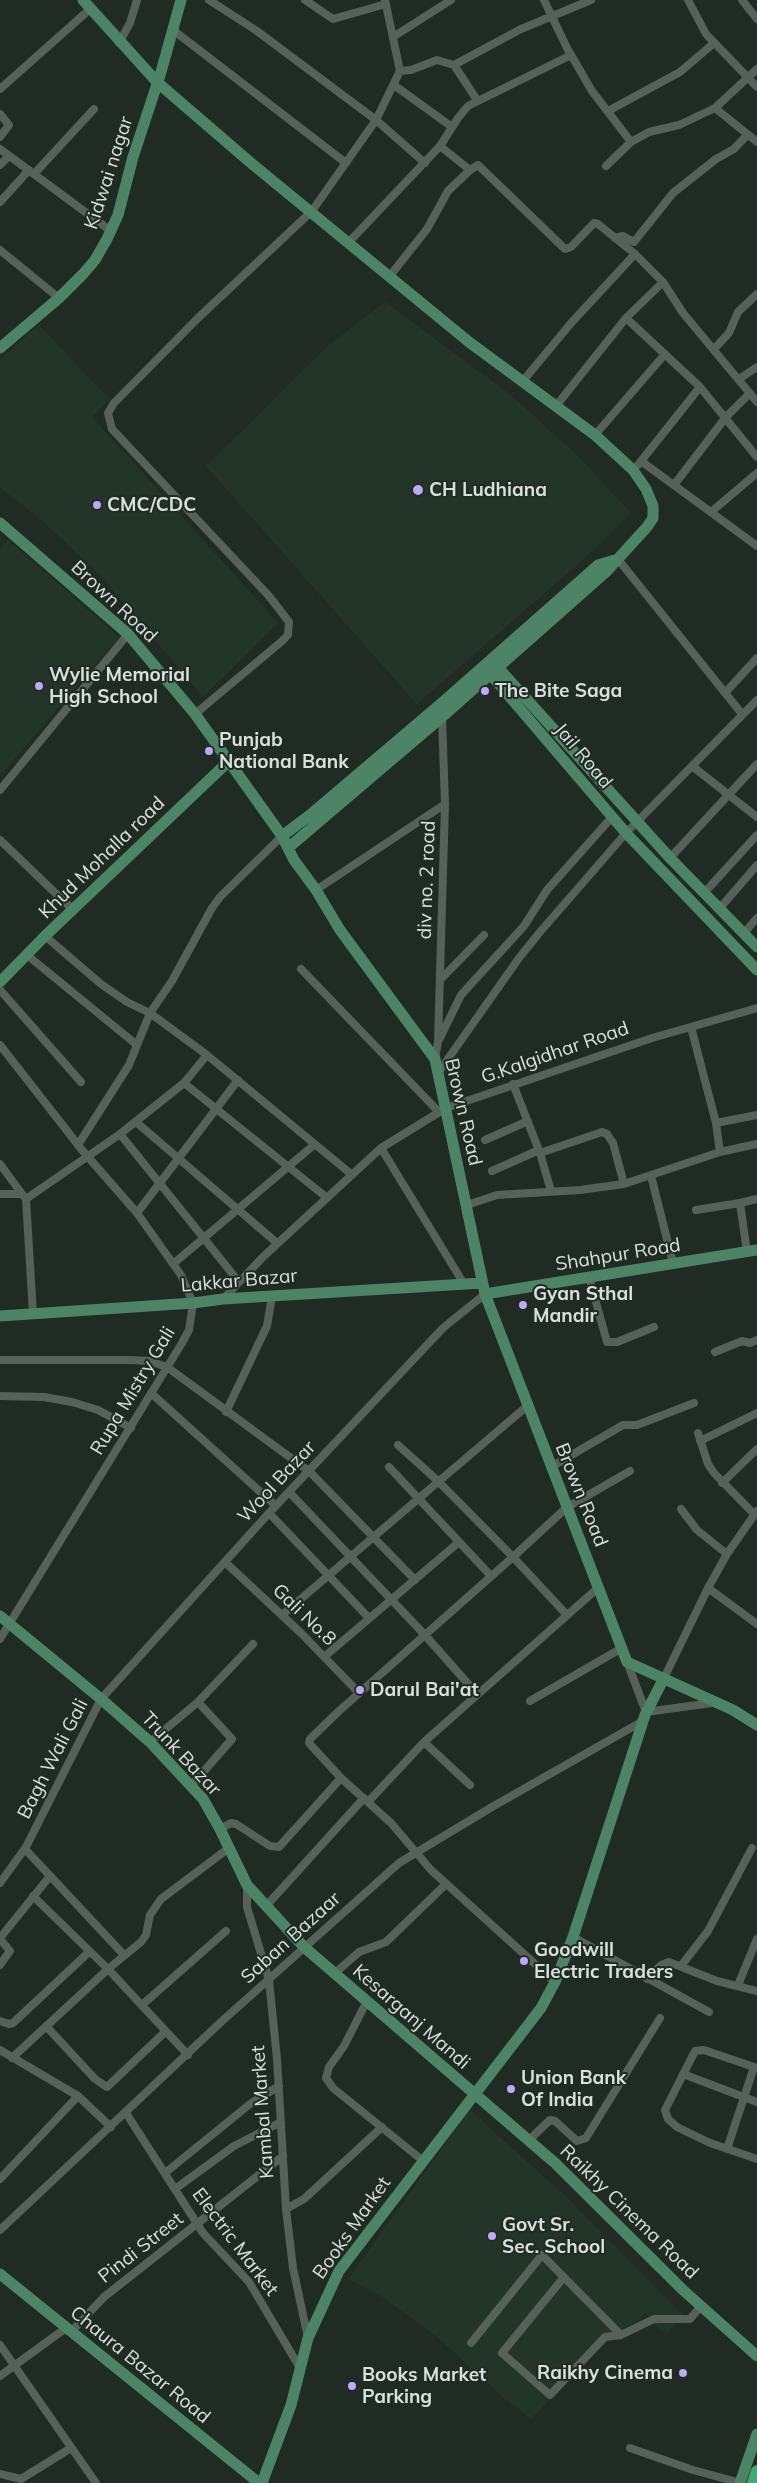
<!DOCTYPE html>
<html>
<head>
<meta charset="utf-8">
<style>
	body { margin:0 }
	canvas { display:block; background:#202b24 }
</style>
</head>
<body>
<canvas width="757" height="2483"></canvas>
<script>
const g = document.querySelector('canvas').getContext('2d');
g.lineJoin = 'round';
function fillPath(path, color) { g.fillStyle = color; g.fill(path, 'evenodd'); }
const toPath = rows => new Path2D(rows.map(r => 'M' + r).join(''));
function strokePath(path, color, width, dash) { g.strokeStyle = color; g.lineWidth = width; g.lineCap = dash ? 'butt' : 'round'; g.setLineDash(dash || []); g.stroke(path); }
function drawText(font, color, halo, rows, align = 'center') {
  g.font = font + ' Mulish,sans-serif'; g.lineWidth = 4; g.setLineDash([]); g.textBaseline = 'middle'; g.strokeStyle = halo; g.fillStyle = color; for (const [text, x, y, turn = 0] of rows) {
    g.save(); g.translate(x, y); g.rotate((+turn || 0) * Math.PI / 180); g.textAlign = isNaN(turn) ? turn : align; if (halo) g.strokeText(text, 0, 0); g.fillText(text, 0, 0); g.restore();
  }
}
const built = toPath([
	[385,302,512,396,577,455,631,513,593,551,417,704,206,466,327,347],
	[39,325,109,399,92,417,278,623,203,697,103,578,44,522,0,488,0,359],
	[8,540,119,637,0,776,0,549],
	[470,2110,563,2194,683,2315,666,2335,645,2313,621,2337,611,2335,531,2419,503,2397,435,2335,384,2298,348,2279]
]);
const street = toPath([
	[209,0,257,31,376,120,425,163],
	[305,0,333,19,386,4],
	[544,0,567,48,592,91,631,142],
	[688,0,706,34,757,87],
	[742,0,757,19],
	[173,30,346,163],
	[393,37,451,0],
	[119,43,130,23,137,0],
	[454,65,477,100],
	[400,71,411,70,437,60,454,65,521,29,591,0],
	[394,85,452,127],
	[0,89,90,9],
	[715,108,757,69],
	[608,111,680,72,714,43],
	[0,114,9,125,0,137],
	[440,146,470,170,478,165,565,249,571,247,594,223,598,224,635,254,663,282,683,313,757,402],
	[0,149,111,231],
	[0,165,9,156],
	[606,166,631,142,649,132,679,125,715,108,757,142],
	[35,173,94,109],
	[0,202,29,170],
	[615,238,623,236,634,242,673,193,716,159,734,149,747,135],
	[349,242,440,146,458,118,468,106,571,55],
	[0,250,59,298],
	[389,277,427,229,448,191,470,170],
	[626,318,663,282],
	[714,349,729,333,738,312,757,294],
	[739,379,757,367],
	[522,382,572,322,635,254],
	[556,406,626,318,700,387,757,457],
	[595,435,665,354],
	[641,461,757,546],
	[638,465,700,387],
	[674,485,726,417,750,393],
	[711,512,757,473],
	[617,558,742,714],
	[725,693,757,658],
	[195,714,281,642,288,635,289,622,269,596,112,429,108,413,114,403,198,318,312,211,376,120,400,71,385,0],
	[692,766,757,817],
	[0,790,128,634],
	[0,840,73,910],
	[670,858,757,764],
	[316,890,445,804],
	[705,892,757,835],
	[720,908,757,865],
	[744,933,757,918],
	[45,936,101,984,127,1002,150,1013,207,1055,351,1174],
	[27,955,137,1045],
	[301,969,439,1112],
	[440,980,484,935],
	[0,990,81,1082],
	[691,1027,716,1123,757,1115],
	[440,1038,461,995,524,926,547,890,612,817],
	[0,1045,82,1150,137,1213,181,1275,193,1303,189,1330,182,1343,0,1639],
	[435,1059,438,1042,445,804,442,716],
	[438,1073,519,958,540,932,626,833,757,700],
	[184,1083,326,1197],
	[513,1084,540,1153,551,1191],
	[136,1122,277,1243],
	[716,1123,720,1152,757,1144],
	[120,1134,239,1282],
	[485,1140,528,1121],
	[78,1145,129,1065,150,1013,172,981,212,908,220,897,282,836],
	[381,1148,464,1284],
	[540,1153,602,1132,607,1134,613,1143,624,1184],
	[0,1164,22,1194,0,1194],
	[492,1171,539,1150],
	[651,1176,673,1263],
	[22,1194,26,1199,33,1314],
	[26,1199,120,1134,184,1083,207,1055],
	[740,1203,757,1199],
	[467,1205,497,1195,580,1190,624,1184,720,1152],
	[696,1210,740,1203,747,1252],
	[137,1213,238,1080],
	[173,1264,315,1144],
	[589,1277,607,1342,617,1342,654,1327],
	[223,1299,264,1256,381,1148,446,1108,652,1038,757,1008],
	[715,1352,742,1341,750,1343,757,1340],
	[0,1360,131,1360,149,1361,167,1367,310,1472,415,1580],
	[151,1393,276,1506],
	[0,1396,44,1397,72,1402,98,1410,131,1428],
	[226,1412,267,1326,272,1296],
	[698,1433,708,1464,714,1473,754,1514],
	[700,1441,757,1413],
	[398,1445,438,1481,513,1557,339,1711,310,1739,309,1743,341,1778,391,1823,431,1870,555,1982],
	[389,1467,491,1576],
	[551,1467,623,1425,637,1425,694,1403],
	[722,1483,757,1449],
	[290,1493,424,1634,477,1694],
	[681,1509,697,1530,727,1554],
	[269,1513,369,1618],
	[225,1562,302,1634,359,1693],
	[708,1588,757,1624],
	[566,1614,513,1557,566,1508,630,1471],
	[282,1615,526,1407],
	[324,1657,459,1542],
	[627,1662,646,1712,712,1703],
	[664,1678,708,1588,727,1554,757,1511],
	[530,1701,622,1648],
	[150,1742,198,1702,253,1644],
	[424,1742,470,1785],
	[191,1786,232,1739,198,1702],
	[368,1802,424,1742,599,1587],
	[220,1829,231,1823,236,1824,270,1846,279,1847,341,1778],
	[25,1849,124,1955],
	[0,1883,26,1847,101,1699,269,1513,443,1328,485,1294],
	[247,1885,247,1907,269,1980,277,2059,286,2209,293,2268,308,2338],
	[33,1896,108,1969,188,2055],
	[267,1905,364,1798],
	[573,1937,709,2012],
	[0,1938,50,1876],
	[0,1939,10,1951,0,1965],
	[681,1966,708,1931,752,1848],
	[334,1974,359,1952,386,1942,446,1884],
	[647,1979,661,1965,669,1962,717,1981,757,1991],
	[738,1985,757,1939],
	[367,2001,344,2046,329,2067,326,2078,333,2088,422,2160],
	[142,2005,226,1931],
	[0,2021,9,2024,13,2023,89,1952],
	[46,2026,95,2079,107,2087,165,2032],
	[0,2050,78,2096,111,2127],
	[12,2058,108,1969,141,1942,146,1935,150,1915,161,1899,229,1848],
	[757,2068,704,2050,695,2051,665,2110,668,2119,677,2127,710,2143,757,2159],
	[683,2074,757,2102],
	[126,2113,203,2233,249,2282,300,2368],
	[529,2140,550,2120,555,2121,577,2141,586,2138,660,2018],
	[727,2149,754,2067],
	[165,2173,250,2104,279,2086],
	[0,2179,78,2096],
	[175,2189,234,2146,281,2122],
	[286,2209,304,2199,382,2127],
	[0,2230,221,2022,399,1863,492,1807,643,1721],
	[564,2277,502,2353,550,2395,605,2337,621,2335,654,2319,690,2319,701,2306],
	[71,2332,104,2297,283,2156],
	[471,2343,542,2255,621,2335],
	[0,2345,96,2483],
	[0,2376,66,2328],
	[630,2448,693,2470,741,2483],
	[0,2474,21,2479,71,2448]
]);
const secondary = toPath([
	[83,0,157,82,251,163,469,342,595,435,633,470,646,489,653,506,653,518,647,527,606,572,441,718,288,848],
	[0,348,59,298,83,274,95,260,107,239,118,215,133,157,161,72,181,0],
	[0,523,128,634,195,714,282,836,294,860,316,890,340,930,435,1059,485,1294,627,1662,733,1710,757,1725],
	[493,662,670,858,757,947],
	[486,669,626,833,757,970],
	[282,836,310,815,443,702,598,565,615,560],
	[0,982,45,936,230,760],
	[485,1294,757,1250],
	[0,1316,193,1303,223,1299,482,1283],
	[0,1616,101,1699,150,1742,203,1799,220,1829,247,1885,304,1947,555,2163,683,2290,757,2356],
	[0,2274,259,2483],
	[262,2483,291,2405,308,2338,339,2271,541,2008,555,1982,573,1937,645,1715,664,1678],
	[740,2483,757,2434]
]);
const primary = toPath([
	[753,2483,757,2471]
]);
const markers = [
	[418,490,6,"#bfa8f4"],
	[97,505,5,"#bfa8f4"],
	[39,686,5,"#bfa8f4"],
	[485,691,5,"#bfa8f4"],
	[209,751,5,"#bfa8f4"],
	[523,1305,5,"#bfa8f4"],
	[360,1690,5,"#bfa8f4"],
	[524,1961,5,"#bfa8f4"],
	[511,2089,5,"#bfa8f4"],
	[492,2236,5,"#bfa8f4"],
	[683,2373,5,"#bfa8f4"],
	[352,2386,5,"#bfa8f4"]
];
const streetNames = [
	["Kidwai nagar",109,173,-72],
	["Brown Road",114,602,43],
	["Jail Road",583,756,50],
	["Khud Mohalla road",102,858,-44],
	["div no. 2 road",427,880,-88],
	["G.Kalgidhar Road",555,1053,-19],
	["Brown Road",463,1112,77],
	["Shahpur Road",618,1255,-9],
	["Lakkar Bazar",239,1281,-5],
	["Rupa Mistry Gali",133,1391,-59],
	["Wool Bazar",277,1482,-47],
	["Brown Road",581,1495,68],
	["Gali No.8",304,1615,44],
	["Trunk Bazar",181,1754,47],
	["Bagh Wali Gali",53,1759,-63],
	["Saban Bazaar",291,1938,-42],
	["Kesarganj Mandi",411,2017,41],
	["Kambal Market",263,2112,-94],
	["Raikhy Cinema Road",629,2212,44],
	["Books Market",352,2228,-55],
	["Electric Market",235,2242,53],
	["Pindi Street",141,2248,-38],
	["Chaura Bazar Road",140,2365,39]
];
const poiNames = [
	["CH Ludhiana",429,490],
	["CMC/CDC",107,505],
	["Wylie Memorial",49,675],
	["High School",49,697],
	["The Bite Saga",495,691],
	["Punjab",219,740],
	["National Bank",219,762],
	["Gyan Sthal",533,1294],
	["Mandir",533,1316],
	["Darul Bai'at",370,1690],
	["Goodwill",534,1950],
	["Electric Traders",534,1972],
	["Union Bank",521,2078],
	["Of India",521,2100],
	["Govt Sr.",502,2225],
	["Sec. School",502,2247],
	["Raikhy Cinema",673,2373,"right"],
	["Books Market",362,2375],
	["Parking",362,2397]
];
fillPath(built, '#233429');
strokePath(street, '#556159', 8);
strokePath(secondary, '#4d8468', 11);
strokePath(primary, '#45a876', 12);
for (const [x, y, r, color] of markers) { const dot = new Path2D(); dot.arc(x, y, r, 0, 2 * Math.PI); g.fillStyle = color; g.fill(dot); strokePath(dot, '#202b24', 2); }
drawText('19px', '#d9e0db', '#202b24', streetNames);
drawText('bold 19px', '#d9e0db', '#202b24', poiNames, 'left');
</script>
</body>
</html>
